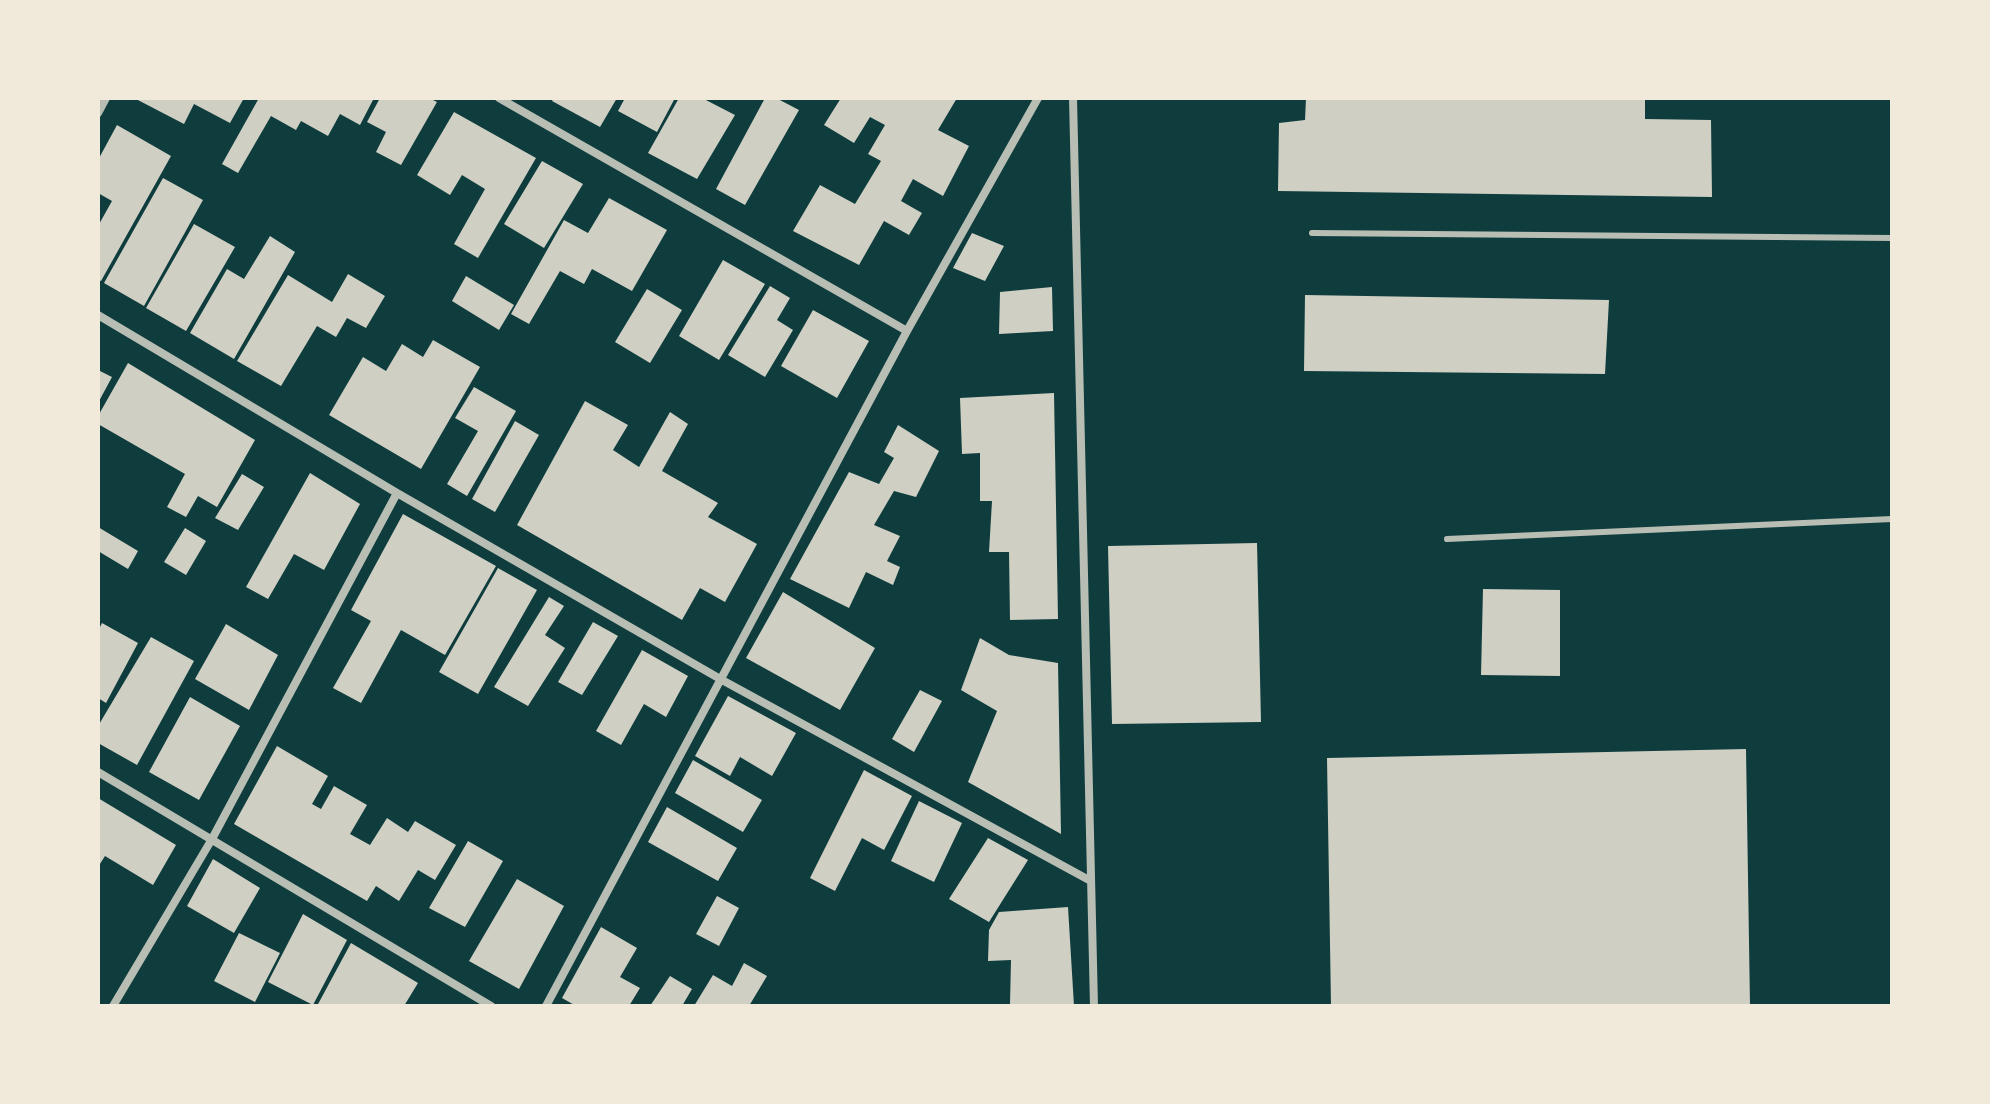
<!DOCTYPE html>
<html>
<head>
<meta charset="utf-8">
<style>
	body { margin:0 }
	#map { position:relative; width:1990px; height:1104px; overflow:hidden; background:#0f3d3e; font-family:"Varela Round",sans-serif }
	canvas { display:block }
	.frame { position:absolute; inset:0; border:100px solid #f1e9da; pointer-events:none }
</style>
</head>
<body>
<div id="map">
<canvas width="1990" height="1104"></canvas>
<div class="frame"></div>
</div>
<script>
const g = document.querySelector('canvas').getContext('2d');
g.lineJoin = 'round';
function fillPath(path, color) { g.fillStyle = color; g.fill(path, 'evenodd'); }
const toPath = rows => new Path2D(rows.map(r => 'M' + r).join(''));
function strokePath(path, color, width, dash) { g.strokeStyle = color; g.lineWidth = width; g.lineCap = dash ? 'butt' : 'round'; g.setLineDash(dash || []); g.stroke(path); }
const building = toPath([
	[134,98,244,98,230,123,194,104,184,124],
	[259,98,374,98,360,125,340,114,328,136,301,121,296,130,271,116,238,173,222,164],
	[380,98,429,98,437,102,401,165,376,152,386,132,367,122],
	[554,98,617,98,600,127,552,101],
	[625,98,675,98,657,132,618,111],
	[679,98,702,98,735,115,697,179,648,153],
	[765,98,776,98,799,110,745,205,716,189],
	[841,98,957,98,938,130,969,146,943,196,913,179,901,201,922,213,909,235,884,221,859,265,793,231,820,185,855,204,881,161,868,154,885,125,870,117,854,143,824,125],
	[1306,98,1645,98,1645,119,1711,120,1712,197,1278,191,1279,123,1305,120],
	[454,112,536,158,478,258,454,244,485,189,462,175,450,195,417,175],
	[117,125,171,156,101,281,98,280,98,226,112,201,98,193,98,160],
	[542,161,583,184,544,248,504,224],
	[163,178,203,200,144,306,104,283],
	[609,198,667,230,632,291,592,269,584,284,560,271,529,324,511,314,564,220,588,233],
	[194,224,235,247,186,331,146,308],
	[972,233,1004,246,985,281,953,268],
	[270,236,295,252,234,359,190,333,227,269,244,279],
	[723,260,765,284,719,360,679,336],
	[348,274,385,296,366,328,347,318,336,337,317,326,281,386,237,361,288,275,332,302],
	[466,276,514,305,499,330,452,301],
	[770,286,790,298,777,320,793,330,765,377,728,355],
	[1052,287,1053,331,999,334,1000,292],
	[647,289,682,310,650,363,615,342],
	[1305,295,1609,300,1605,374,1304,371],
	[813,310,869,341,837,398,781,366],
	[433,340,480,367,421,469,329,415,363,357,386,371,402,344,423,357],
	[128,363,255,440,217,507,198,496,186,517,167,507,185,474,98,424,98,416],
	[98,370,112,377,98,403],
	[474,387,516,411,467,496,447,484,478,431,455,418],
	[1054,393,1058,619,1010,620,1009,552,989,552,992,501,980,501,980,453,962,454,960,398],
	[585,401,628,425,613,450,639,467,670,412,688,424,662,471,718,503,708,517,757,544,725,602,700,588,682,620,517,525],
	[515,421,539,435,495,512,472,499],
	[898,425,939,451,916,497,894,491,874,525,900,536,887,561,900,567,893,585,866,572,849,608,790,579,849,472,879,484,894,458,884,452],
	[310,473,360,504,324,570,294,554,268,599,246,587],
	[242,474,264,487,238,530,215,518],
	[403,514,496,566,445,655,401,630,361,703,333,688,371,621,351,610],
	[98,527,138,551,128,569,98,551],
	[185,528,206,541,186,575,164,562],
	[1257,543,1261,722,1112,724,1108,546],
	[498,568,537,590,478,694,439,672],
	[1483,589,1560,590,1560,676,1481,675],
	[783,592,875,648,840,710,746,658],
	[549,597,564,606,545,635,565,648,528,706,494,687],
	[593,622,618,636,582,695,558,682],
	[102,623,138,643,106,703,98,698,98,631],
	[226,624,278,655,249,710,195,679],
	[151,637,194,661,137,765,98,743,98,726],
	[980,638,1009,655,1058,663,1061,834,968,782,997,711,961,690],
	[642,650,688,676,666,717,644,704,621,745,596,731],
	[920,690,942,701,914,752,892,739],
	[728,696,796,733,772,776,740,757,730,776,695,756],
	[190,697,240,726,199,800,149,772],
	[277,746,328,776,312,804,321,809,334,786,367,805,350,834,370,845,387,818,408,832,415,821,456,845,435,880,418,870,399,901,376,886,367,901,234,824],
	[1746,749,1750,1006,1331,1006,1327,758],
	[693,760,762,800,743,832,675,793],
	[864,770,912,796,884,850,862,838,835,891,810,878],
	[98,798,176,845,153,885,105,856,98,867],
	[919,801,962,823,934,882,891,861],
	[667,807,737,848,718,881,648,842],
	[988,838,1028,860,989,922,949,899],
	[468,841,503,861,465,927,429,908],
	[213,859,260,888,234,933,187,906],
	[517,879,564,906,519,989,469,961],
	[717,896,739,908,719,946,696,934],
	[1068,907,1074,1006,1010,1004,1011,960,988,961,989,930,999,912],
	[303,914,347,940,313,1005,268,982],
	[601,927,637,948,620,977,640,988,629,1006,576,1006,562,998],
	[239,933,280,953,255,1002,214,981],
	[351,943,418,983,404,1006,317,1006],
	[744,963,767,976,749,1006,694,1006,713,975,732,986],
	[670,976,692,989,682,1006,650,1006]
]);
const service = toPath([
	[1312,233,1892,238],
	[1447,539,1892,519]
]);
const minor = toPath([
	[499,98,907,331],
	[1073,98,1094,1006],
	[98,113,106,98],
	[98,315,397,493,722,680,1089,880],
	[98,772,491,1006],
	[113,1006,212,839,397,493],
	[546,1006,907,331,1038,98]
]);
fillPath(building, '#cfcfc3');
strokePath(service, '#b8beb3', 6);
strokePath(minor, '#b8beb3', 8);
</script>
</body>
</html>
